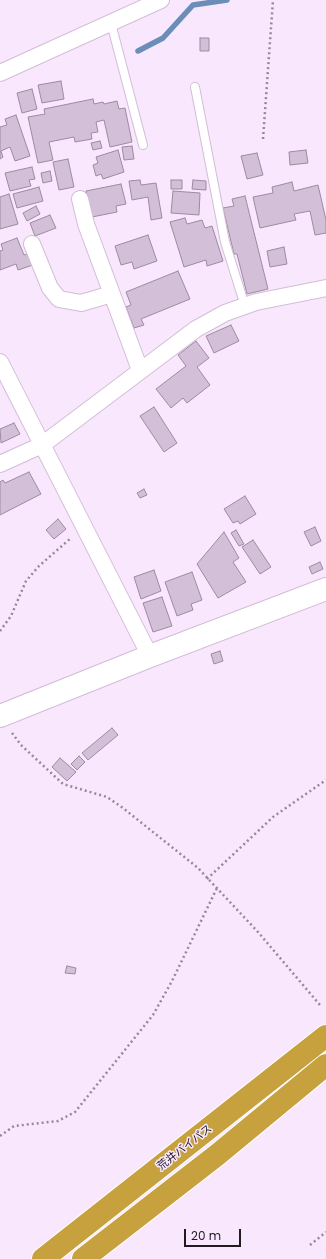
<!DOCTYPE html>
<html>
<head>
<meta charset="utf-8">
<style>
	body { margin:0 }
	#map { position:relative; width:326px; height:1259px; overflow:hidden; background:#f9e8fd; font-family:Poppins,sans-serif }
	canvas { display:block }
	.scale { position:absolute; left:184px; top:1229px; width:57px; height:18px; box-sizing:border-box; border:2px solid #211a23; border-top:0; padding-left:5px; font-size:12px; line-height:14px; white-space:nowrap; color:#211a23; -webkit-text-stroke:3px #f9e8fd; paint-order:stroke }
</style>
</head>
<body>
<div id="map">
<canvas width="326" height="1259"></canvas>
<div class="scale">20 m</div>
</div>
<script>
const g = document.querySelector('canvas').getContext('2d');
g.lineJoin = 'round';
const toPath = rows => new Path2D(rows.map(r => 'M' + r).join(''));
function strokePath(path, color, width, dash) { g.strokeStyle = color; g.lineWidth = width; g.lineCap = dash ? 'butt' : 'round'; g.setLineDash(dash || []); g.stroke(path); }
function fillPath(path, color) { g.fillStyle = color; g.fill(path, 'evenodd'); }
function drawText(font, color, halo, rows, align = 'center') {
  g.font = font + ' Poppins,"Noto Sans JP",sans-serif'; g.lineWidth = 3; g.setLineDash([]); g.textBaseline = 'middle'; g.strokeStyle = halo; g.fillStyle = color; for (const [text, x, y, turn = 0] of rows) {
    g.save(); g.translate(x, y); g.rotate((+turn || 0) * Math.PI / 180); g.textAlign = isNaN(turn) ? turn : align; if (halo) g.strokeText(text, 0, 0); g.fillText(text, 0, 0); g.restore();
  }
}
const stream = toPath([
	[138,51,163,38,193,5,227,0]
]);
const building = toPath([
	[200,38,209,38,209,51,200,51,200,38],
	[61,81,64,99,42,103,38,85,61,81],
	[32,89,37,109,22,113,17,93,32,89],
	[93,99,94,104,103,102,104,104,117,101,119,109,125,108,132,142,110,147,104,120,96,122,98,132,91,133,92,139,75,142,74,137,49,142,53,160,38,163,28,117,45,114,44,109,93,99],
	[16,115,30,156,15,161,10,147,1,151,3,157,0,159,0,127,7,125,5,119,16,115],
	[100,141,102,148,93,150,91,143,100,141],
	[132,146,134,159,124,160,122,147,132,146],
	[118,150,124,172,103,179,101,174,96,176,93,165,98,163,96,157,118,150],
	[306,150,308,163,290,165,289,152,306,150],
	[257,153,263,175,247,179,241,156,257,153],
	[68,159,74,187,59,190,53,162,68,159],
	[32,167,35,179,29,180,31,186,10,191,5,173,32,167],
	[50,171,52,181,43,183,41,173,50,171],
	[140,180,141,185,156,183,162,218,151,220,148,197,132,200,129,181,140,180],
	[171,180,182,180,182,189,171,189,171,180],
	[193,180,206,181,206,190,192,189,193,180],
	[292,182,294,191,318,185,326,220,326,233,315,235,310,211,294,214,296,220,260,228,253,197,273,193,272,187,292,182],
	[121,184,126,204,116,206,117,212,92,217,86,191,121,184],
	[39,187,43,201,17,208,13,194,39,187],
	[173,191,200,193,199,215,171,213,173,191],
	[9,194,18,224,0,229,0,197,9,194],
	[245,196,268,289,247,294,237,254,234,254,223,208,234,206,232,199,245,196],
	[36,206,40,214,27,221,23,213,36,206],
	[50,215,56,228,35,236,30,223,50,215],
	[185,218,187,224,202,220,205,228,212,226,223,261,207,266,206,260,184,267,170,222,185,218],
	[148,235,157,261,134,269,132,262,121,265,115,246,148,235],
	[17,238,24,255,29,253,33,265,18,270,16,264,0,270,0,251,3,250,1,244,17,238],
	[284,247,287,264,270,267,267,251,284,247],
	[178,271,190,299,141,319,144,325,134,328,126,307,131,305,126,292,178,271],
	[231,325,239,341,214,353,206,336,231,325],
	[196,341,209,358,197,367,210,385,187,403,183,398,171,408,156,389,186,366,178,355,196,341],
	[154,407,177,443,164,452,140,416,154,407],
	[14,423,20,434,1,443,0,429,14,423],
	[29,472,41,494,0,515,0,482,3,480,5,483,29,472],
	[144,489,147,495,140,498,137,493,144,489],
	[245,496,256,514,240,524,238,521,233,523,224,509,245,496],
	[58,519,66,529,54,539,46,530,58,519],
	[315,527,321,541,311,546,304,532,315,527],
	[236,530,244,544,239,546,231,533,236,530],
	[224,532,239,558,233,562,246,582,218,598,197,564,224,532],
	[253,540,271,567,260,574,242,547,253,540],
	[320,562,323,569,312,574,309,567,320,562],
	[154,570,161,591,141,599,134,577,154,570],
	[192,572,202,600,191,604,193,610,177,616,165,582,192,572],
	[162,597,172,626,153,632,143,603,162,597],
	[220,651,223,661,214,664,211,654,220,651],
	[112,728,118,735,88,760,82,753,112,728],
	[79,756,85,762,77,770,71,764,79,756],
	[60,758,76,772,67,781,52,767,60,758],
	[67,966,76,968,75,974,65,973,67,966]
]);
const path = toPath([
	[263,139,273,0],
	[0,631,11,616,26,581,39,566,71,538],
	[12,733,21,745,63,784,107,797,123,808,198,868,258,932,320,1005],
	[207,879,273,817,326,780],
	[0,1136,14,1126,58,1121,75,1112,153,1015,172,981,217,888],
	[310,1245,326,1232]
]);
const lane = toPath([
	[111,23,143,145],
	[195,87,225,242,245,306]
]);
const street = toPath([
	[0,73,161,0],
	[80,199,86,224,140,370],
	[32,244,50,288,59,299,81,303,112,294],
	[0,362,150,656],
	[0,464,42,445,196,329,225,313,256,302,326,288]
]);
const secondary = toPath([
	[0,716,150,656,326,589]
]);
const highway = toPath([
	[43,1259,326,1036],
	[83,1259,217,1155,326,1065]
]);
const streetNames = [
	["荒井バイパス",185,1148,-38]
];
strokePath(stream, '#6a8eb7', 5.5);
fillPath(building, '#d4bfd8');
strokePath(building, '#9d8aa1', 1);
strokePath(lane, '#d2bdd6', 10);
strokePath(street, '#d2bdd6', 18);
strokePath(secondary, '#d2bdd6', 24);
strokePath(highway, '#fff', 24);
strokePath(path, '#958898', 2.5, [2, 3]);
strokePath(lane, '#fff', 8);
strokePath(street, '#fff', 16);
strokePath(secondary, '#fff', 22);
strokePath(highway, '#c6a13e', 22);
drawText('11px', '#211a23', '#f9e8fd', streetNames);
</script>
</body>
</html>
